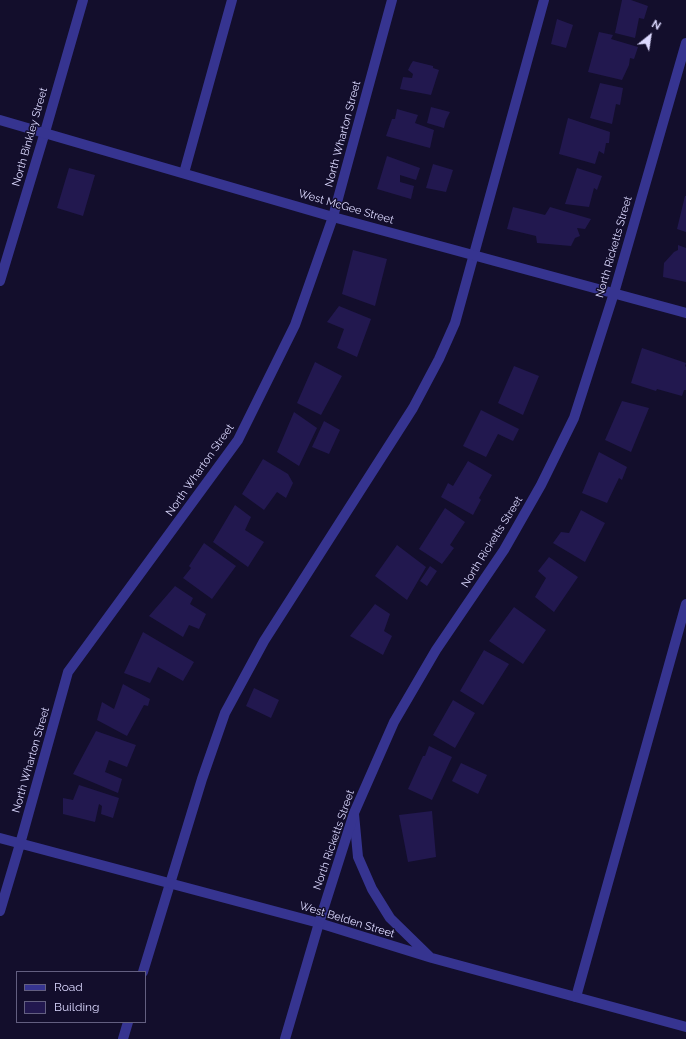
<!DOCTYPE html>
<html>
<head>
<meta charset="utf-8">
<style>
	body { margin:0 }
	#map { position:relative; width:686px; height:1039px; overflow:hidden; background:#130e2c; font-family:Raleway,sans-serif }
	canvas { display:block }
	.legend { position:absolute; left:16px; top:971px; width:130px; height:52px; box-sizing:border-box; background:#130e2c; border:1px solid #635f80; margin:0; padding:5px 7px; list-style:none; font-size:12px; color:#dcd9ff }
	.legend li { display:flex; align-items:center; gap:8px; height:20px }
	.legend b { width:20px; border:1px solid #635f80 }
	.north { position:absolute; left:630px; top:16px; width:40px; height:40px; -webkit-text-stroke:3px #130e2c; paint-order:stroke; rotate:30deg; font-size:11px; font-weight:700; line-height:16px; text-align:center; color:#dcd9ff }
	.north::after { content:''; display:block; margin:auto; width:14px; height:18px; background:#dcd9ff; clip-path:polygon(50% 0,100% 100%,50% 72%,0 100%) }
</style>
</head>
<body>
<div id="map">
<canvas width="686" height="1039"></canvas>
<ul class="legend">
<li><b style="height:5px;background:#363490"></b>Road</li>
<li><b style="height:11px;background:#22184f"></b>Building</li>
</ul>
<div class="north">N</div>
</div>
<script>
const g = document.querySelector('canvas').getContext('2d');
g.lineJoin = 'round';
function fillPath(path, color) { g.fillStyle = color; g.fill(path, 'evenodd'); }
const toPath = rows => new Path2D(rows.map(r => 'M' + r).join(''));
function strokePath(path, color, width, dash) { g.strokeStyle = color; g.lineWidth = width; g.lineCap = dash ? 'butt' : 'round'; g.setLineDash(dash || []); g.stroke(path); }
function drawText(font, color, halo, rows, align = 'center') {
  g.font = font + ' Raleway,sans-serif'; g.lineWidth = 3; g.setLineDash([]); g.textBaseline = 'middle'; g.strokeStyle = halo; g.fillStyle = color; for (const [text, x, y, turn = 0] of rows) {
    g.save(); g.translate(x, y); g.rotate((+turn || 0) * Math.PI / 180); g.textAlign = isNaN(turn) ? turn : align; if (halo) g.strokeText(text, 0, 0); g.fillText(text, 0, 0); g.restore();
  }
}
const building = toPath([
	[622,0,631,0,648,6,644,19,639,18,635,38,615,33],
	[557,19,573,25,566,48,551,44],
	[599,32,613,35,611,39,638,47,634,59,630,58,629,65,622,80,588,72],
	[413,61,433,66,433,68,439,70,431,95,400,89,403,77,412,78,413,74,408,70,411,64],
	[600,83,623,88,620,105,616,104,612,124,590,118],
	[431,107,450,112,446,120,444,128,427,123],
	[397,109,418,115,415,123,434,130,430,148,386,136,392,119,395,119],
	[568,118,610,132,609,143,606,143,604,154,599,151,595,164,559,154],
	[387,156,420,168,416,180,400,175,400,182,414,186,411,199,377,189],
	[433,164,453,170,446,192,426,188],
	[69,168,95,175,83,216,57,208],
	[577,168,602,176,597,190,594,188,589,207,565,204],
	[685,196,686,196,686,232,677,229],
	[513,207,545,215,550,207,591,219,585,229,577,228,580,236,575,238,571,246,537,243,536,236,507,229],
	[678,245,686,248,686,282,663,277,664,263,674,252,678,250],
	[353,250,387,259,375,306,342,294],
	[339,306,371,319,357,357,337,348,344,329,327,322],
	[642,348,686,363,685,366,686,367,686,390,684,390,682,396,657,389,656,391,631,383],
	[315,362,342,376,321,415,297,403],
	[514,366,539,376,523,415,498,403],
	[622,401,649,408,631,452,605,440],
	[481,410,519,429,513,441,498,434,486,457,463,446],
	[294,412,317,428,299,466,277,452],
	[324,421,340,430,329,454,312,447],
	[599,452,627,467,622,480,619,478,607,503,582,493],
	[263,459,288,474,293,483,286,498,277,492,264,510,242,494],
	[468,461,492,475,479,498,481,500,473,515,441,497,448,483,453,486],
	[235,505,251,517,245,530,264,542,248,567,213,542],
	[445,508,465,522,450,545,454,548,442,564,419,549],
	[581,510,605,523,585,562,553,543,561,532,569,533],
	[204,543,236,566,212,599,183,578,191,568,189,566],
	[397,545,426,567,407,600,375,576],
	[549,557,578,577,554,612,535,597,546,578,538,571],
	[430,566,437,571,427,586,420,581],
	[175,586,193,598,190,604,206,614,199,629,189,625,183,637,149,616],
	[375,604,390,614,384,631,392,636,383,655,350,636],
	[514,607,546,630,523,664,489,641],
	[143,632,194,662,183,681,158,667,150,683,124,673],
	[484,650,509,664,483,705,460,691],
	[123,684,150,699,148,706,144,705,127,736,97,720,102,702,114,709],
	[254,688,279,700,271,718,246,706],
	[453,700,475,713,455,748,433,735],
	[96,731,136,745,127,767,109,760,105,772,122,779,118,793,73,774],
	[429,746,452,757,432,800,408,789,423,756,425,756],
	[461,763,487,775,478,794,452,781],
	[79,785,119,798,113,818,101,814,102,806,99,804,95,822,63,814,63,798,73,800],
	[432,811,436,857,408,862,399,815]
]);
const service = toPath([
	[184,173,232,0],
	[143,972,202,779,225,713,264,641,413,408,439,359,455,323,544,0],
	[576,997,686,604],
	[123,1039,128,1022]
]);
const minor = toPath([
	[0,281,45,132,83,0],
	[354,814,358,857,372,889,390,918,430,957],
	[0,838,319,923,432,958,686,1027],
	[0,911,20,844,68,672,238,440,295,325,333,217,392,0]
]);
const tertiary = toPath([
	[0,120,333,217,686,313],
	[285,1039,319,923,354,813,394,722,436,650,504,550,541,485,574,418,614,293,686,43]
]);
const streetNames = [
	["North Wharton Street",343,134,-75],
	["North Binkley Street",30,137,-74],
	["West McGee Street",346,207,16],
	["North Ricketts Street",614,247,-74],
	["North Wharton Street",200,470,-55],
	["North Ricketts Street",492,542,-58],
	["North Wharton Street",31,760,-74],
	["North Ricketts Street",334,840,-71],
	["West Belden Street",347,920,17]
];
fillPath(building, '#22184f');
strokePath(service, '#363490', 10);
strokePath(minor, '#363490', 10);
strokePath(tertiary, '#363490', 10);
drawText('11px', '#dcd9ff', '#130e2c', streetNames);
</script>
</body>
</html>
